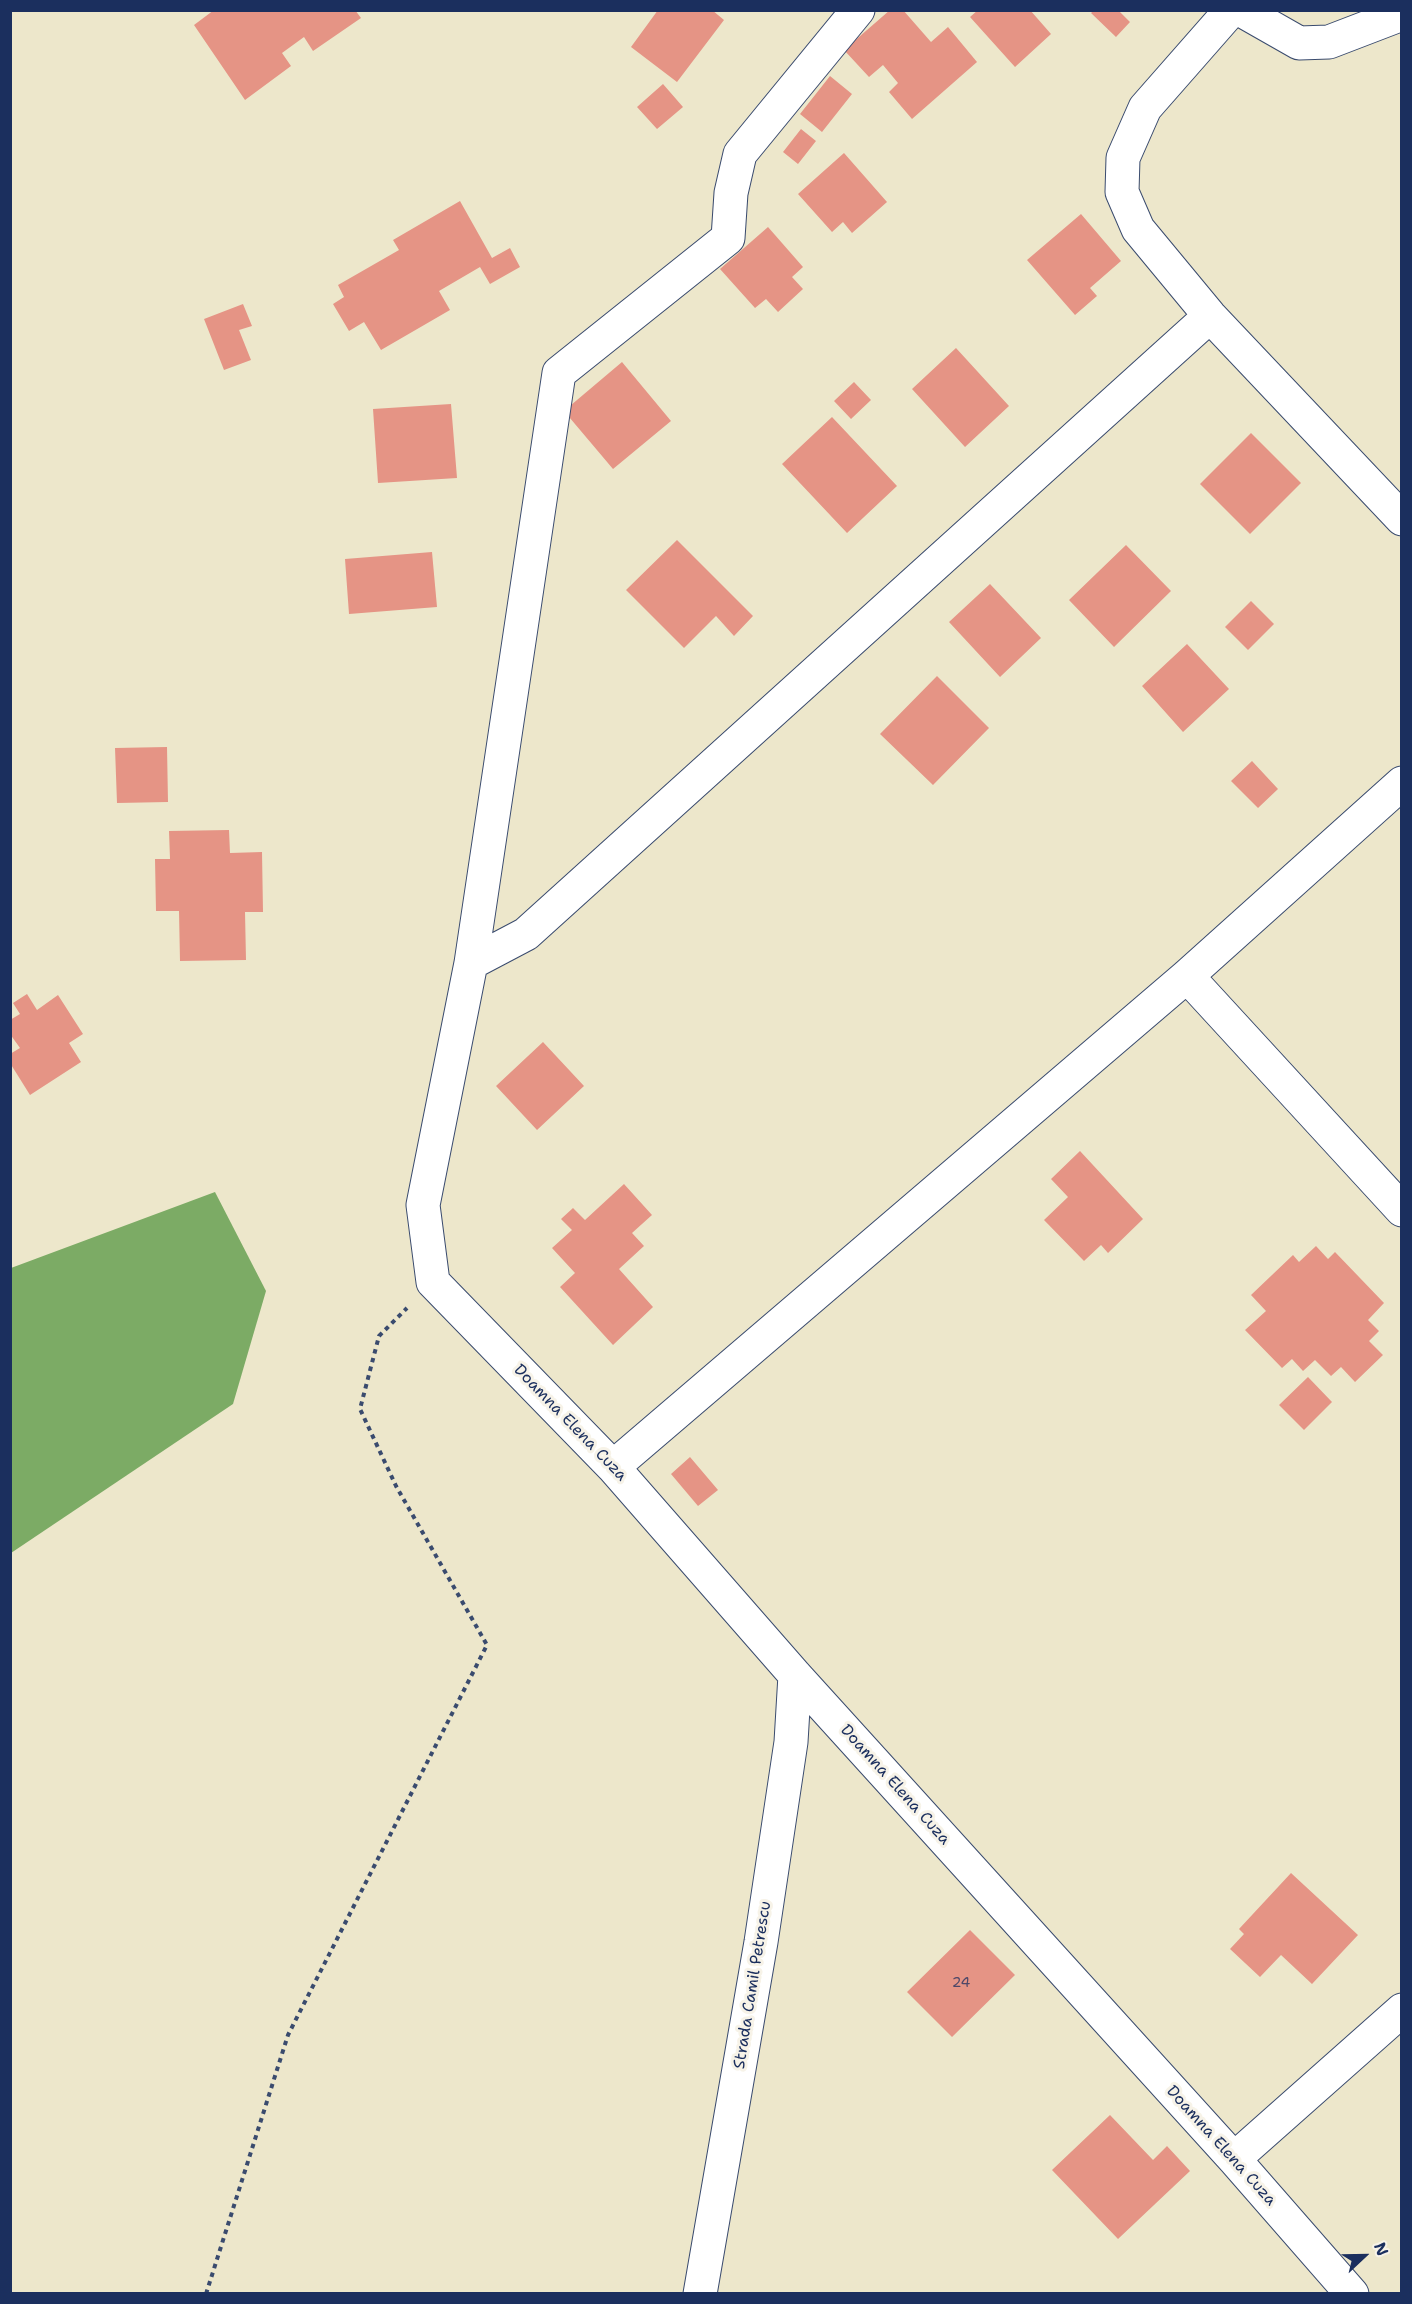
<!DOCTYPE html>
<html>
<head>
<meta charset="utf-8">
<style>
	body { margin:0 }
	#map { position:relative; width:1412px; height:2304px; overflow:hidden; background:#ede7cb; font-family:"Shantell Sans",sans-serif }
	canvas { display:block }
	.frame { position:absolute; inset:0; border:12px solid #1b2f5e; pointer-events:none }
	.north { position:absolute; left:1334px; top:2226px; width:60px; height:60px; -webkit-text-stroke:4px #f7f3e8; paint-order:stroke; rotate:68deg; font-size:16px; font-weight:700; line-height:24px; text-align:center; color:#1b2f5e }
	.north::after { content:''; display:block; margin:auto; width:21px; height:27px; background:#1b2f5e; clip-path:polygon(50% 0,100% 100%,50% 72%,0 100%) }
</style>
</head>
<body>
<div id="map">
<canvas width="1412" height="2304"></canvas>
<div class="frame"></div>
<div class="north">N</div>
</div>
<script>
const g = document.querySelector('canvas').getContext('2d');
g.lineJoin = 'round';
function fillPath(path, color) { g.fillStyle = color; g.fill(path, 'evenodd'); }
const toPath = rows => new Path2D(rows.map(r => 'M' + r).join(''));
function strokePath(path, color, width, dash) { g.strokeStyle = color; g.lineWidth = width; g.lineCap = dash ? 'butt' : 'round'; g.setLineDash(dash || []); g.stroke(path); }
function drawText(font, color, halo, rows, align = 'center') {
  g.font = font + ' "Shantell Sans",sans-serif'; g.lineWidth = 6; g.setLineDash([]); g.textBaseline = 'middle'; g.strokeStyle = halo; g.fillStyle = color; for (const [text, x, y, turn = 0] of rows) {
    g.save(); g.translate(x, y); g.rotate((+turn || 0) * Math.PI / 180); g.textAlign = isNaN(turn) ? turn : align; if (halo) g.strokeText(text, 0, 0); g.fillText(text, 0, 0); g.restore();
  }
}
const forest = toPath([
	[215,1192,266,1291,233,1404,11,1553,11,1268]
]);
const building = toPath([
	[214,10,355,10,361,18,313,51,304,37,282,53,291,66,245,100,194,25],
	[658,10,712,10,724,20,677,82,631,47],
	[890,10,903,10,931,42,948,27,977,62,912,119,889,92,898,83,883,65,869,77,844,50],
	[978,10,1030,10,1051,34,1015,67,970,17],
	[1094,10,1118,10,1130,22,1116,37,1091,13],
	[830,76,852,94,822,132,800,114],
	[663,84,683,107,657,129,637,107],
	[801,129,816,141,798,164,783,152],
	[844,153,887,202,852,233,843,222,832,232,798,194],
	[460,201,492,258,510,248,520,267,490,284,480,267,439,291,450,310,381,350,364,322,349,331,333,304,344,297,338,285,399,250,393,240],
	[1081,214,1121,261,1090,288,1097,296,1075,315,1027,260],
	[768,227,803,267,792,277,803,289,778,312,766,299,755,308,720,269],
	[243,304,252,326,239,330,251,360,224,370,204,319],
	[956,348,1009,406,965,447,912,389],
	[622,362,671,421,613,469,564,411],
	[854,382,871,400,851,419,834,401],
	[451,404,457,478,378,483,373,409],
	[832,417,897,486,847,533,782,464],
	[1251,433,1301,483,1250,534,1200,484],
	[677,540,753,616,734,636,716,616,684,648,626,590],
	[1126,545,1171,591,1114,647,1069,600],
	[432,552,437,607,349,614,345,559],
	[990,584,1041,638,1000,677,949,622],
	[1251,601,1274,624,1248,650,1225,627],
	[1187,644,1229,689,1183,732,1142,686],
	[937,676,989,728,933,785,880,734],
	[167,747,168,802,117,803,115,748],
	[1252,761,1278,789,1258,808,1231,781],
	[229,830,230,853,262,852,263,912,245,912,246,960,180,961,179,911,156,911,155,859,170,859,169,831],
	[27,994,37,1010,58,995,83,1034,69,1043,81,1062,30,1095,10,1063,10,1054,20,1048,10,1034,10,1020,20,1014,13,1003],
	[543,1042,584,1086,537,1130,496,1086],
	[1080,1151,1143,1219,1108,1253,1101,1245,1084,1261,1044,1220,1068,1197,1051,1179],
	[624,1184,652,1215,632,1233,644,1246,619,1269,653,1307,613,1345,560,1287,575,1273,552,1248,572,1230,561,1219,573,1208,585,1220],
	[1316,1246,1328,1259,1335,1252,1384,1303,1368,1320,1379,1331,1369,1341,1383,1355,1355,1382,1341,1367,1331,1376,1315,1360,1303,1371,1292,1359,1282,1368,1245,1330,1266,1311,1251,1295,1293,1255,1299,1262],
	[1308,1377,1332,1402,1304,1430,1279,1405],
	[690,1457,718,1490,698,1506,671,1474],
	[1291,1873,1358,1935,1312,1984,1281,1955,1260,1977,1230,1949,1244,1934,1239,1929],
	[970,1930,1015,1975,952,2037,907,1992],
	[1110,2115,1153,2160,1167,2146,1190,2171,1118,2239,1052,2170]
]);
const path = toPath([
	[206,2294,288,2035,487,1645,396,1486,360,1409,379,1336,407,1308]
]);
const minor = toPath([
	[858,10,740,154,731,193,728,238,559,373,471,963,423,1205,433,1282,613,1467,795,1675,1234,2159,1352,2294],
	[1231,10,1145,108,1123,158,1122,192,1138,229,1210,316,1402,519],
	[1241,10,1299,43,1329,42,1402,14],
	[471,963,526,934,1210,316],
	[1187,976,1402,1210],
	[613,1467,1187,976,1402,783],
	[1234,2159,1402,2010],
	[700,2294,761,1942,791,1742,795,1675]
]);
const numberNames = [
	["24",961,1983]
];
const streetNames = [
	["Doamna Elena Cuza",570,1423,46],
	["Doamna Elena Cuza",895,1785,48],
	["Strada Camil Petrescu",753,1985,-81],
	["Doamna Elena Cuza",1221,2146,48]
];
fillPath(forest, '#7cab65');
fillPath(building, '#e59485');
strokePath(minor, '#3a4b6e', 35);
strokePath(path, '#3a4b6e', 4, [4.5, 4.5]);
strokePath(minor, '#fff', 33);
drawText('14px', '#4e4868', null, numberNames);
drawText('16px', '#1b2f5e', '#f7f3e8', streetNames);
</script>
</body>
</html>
